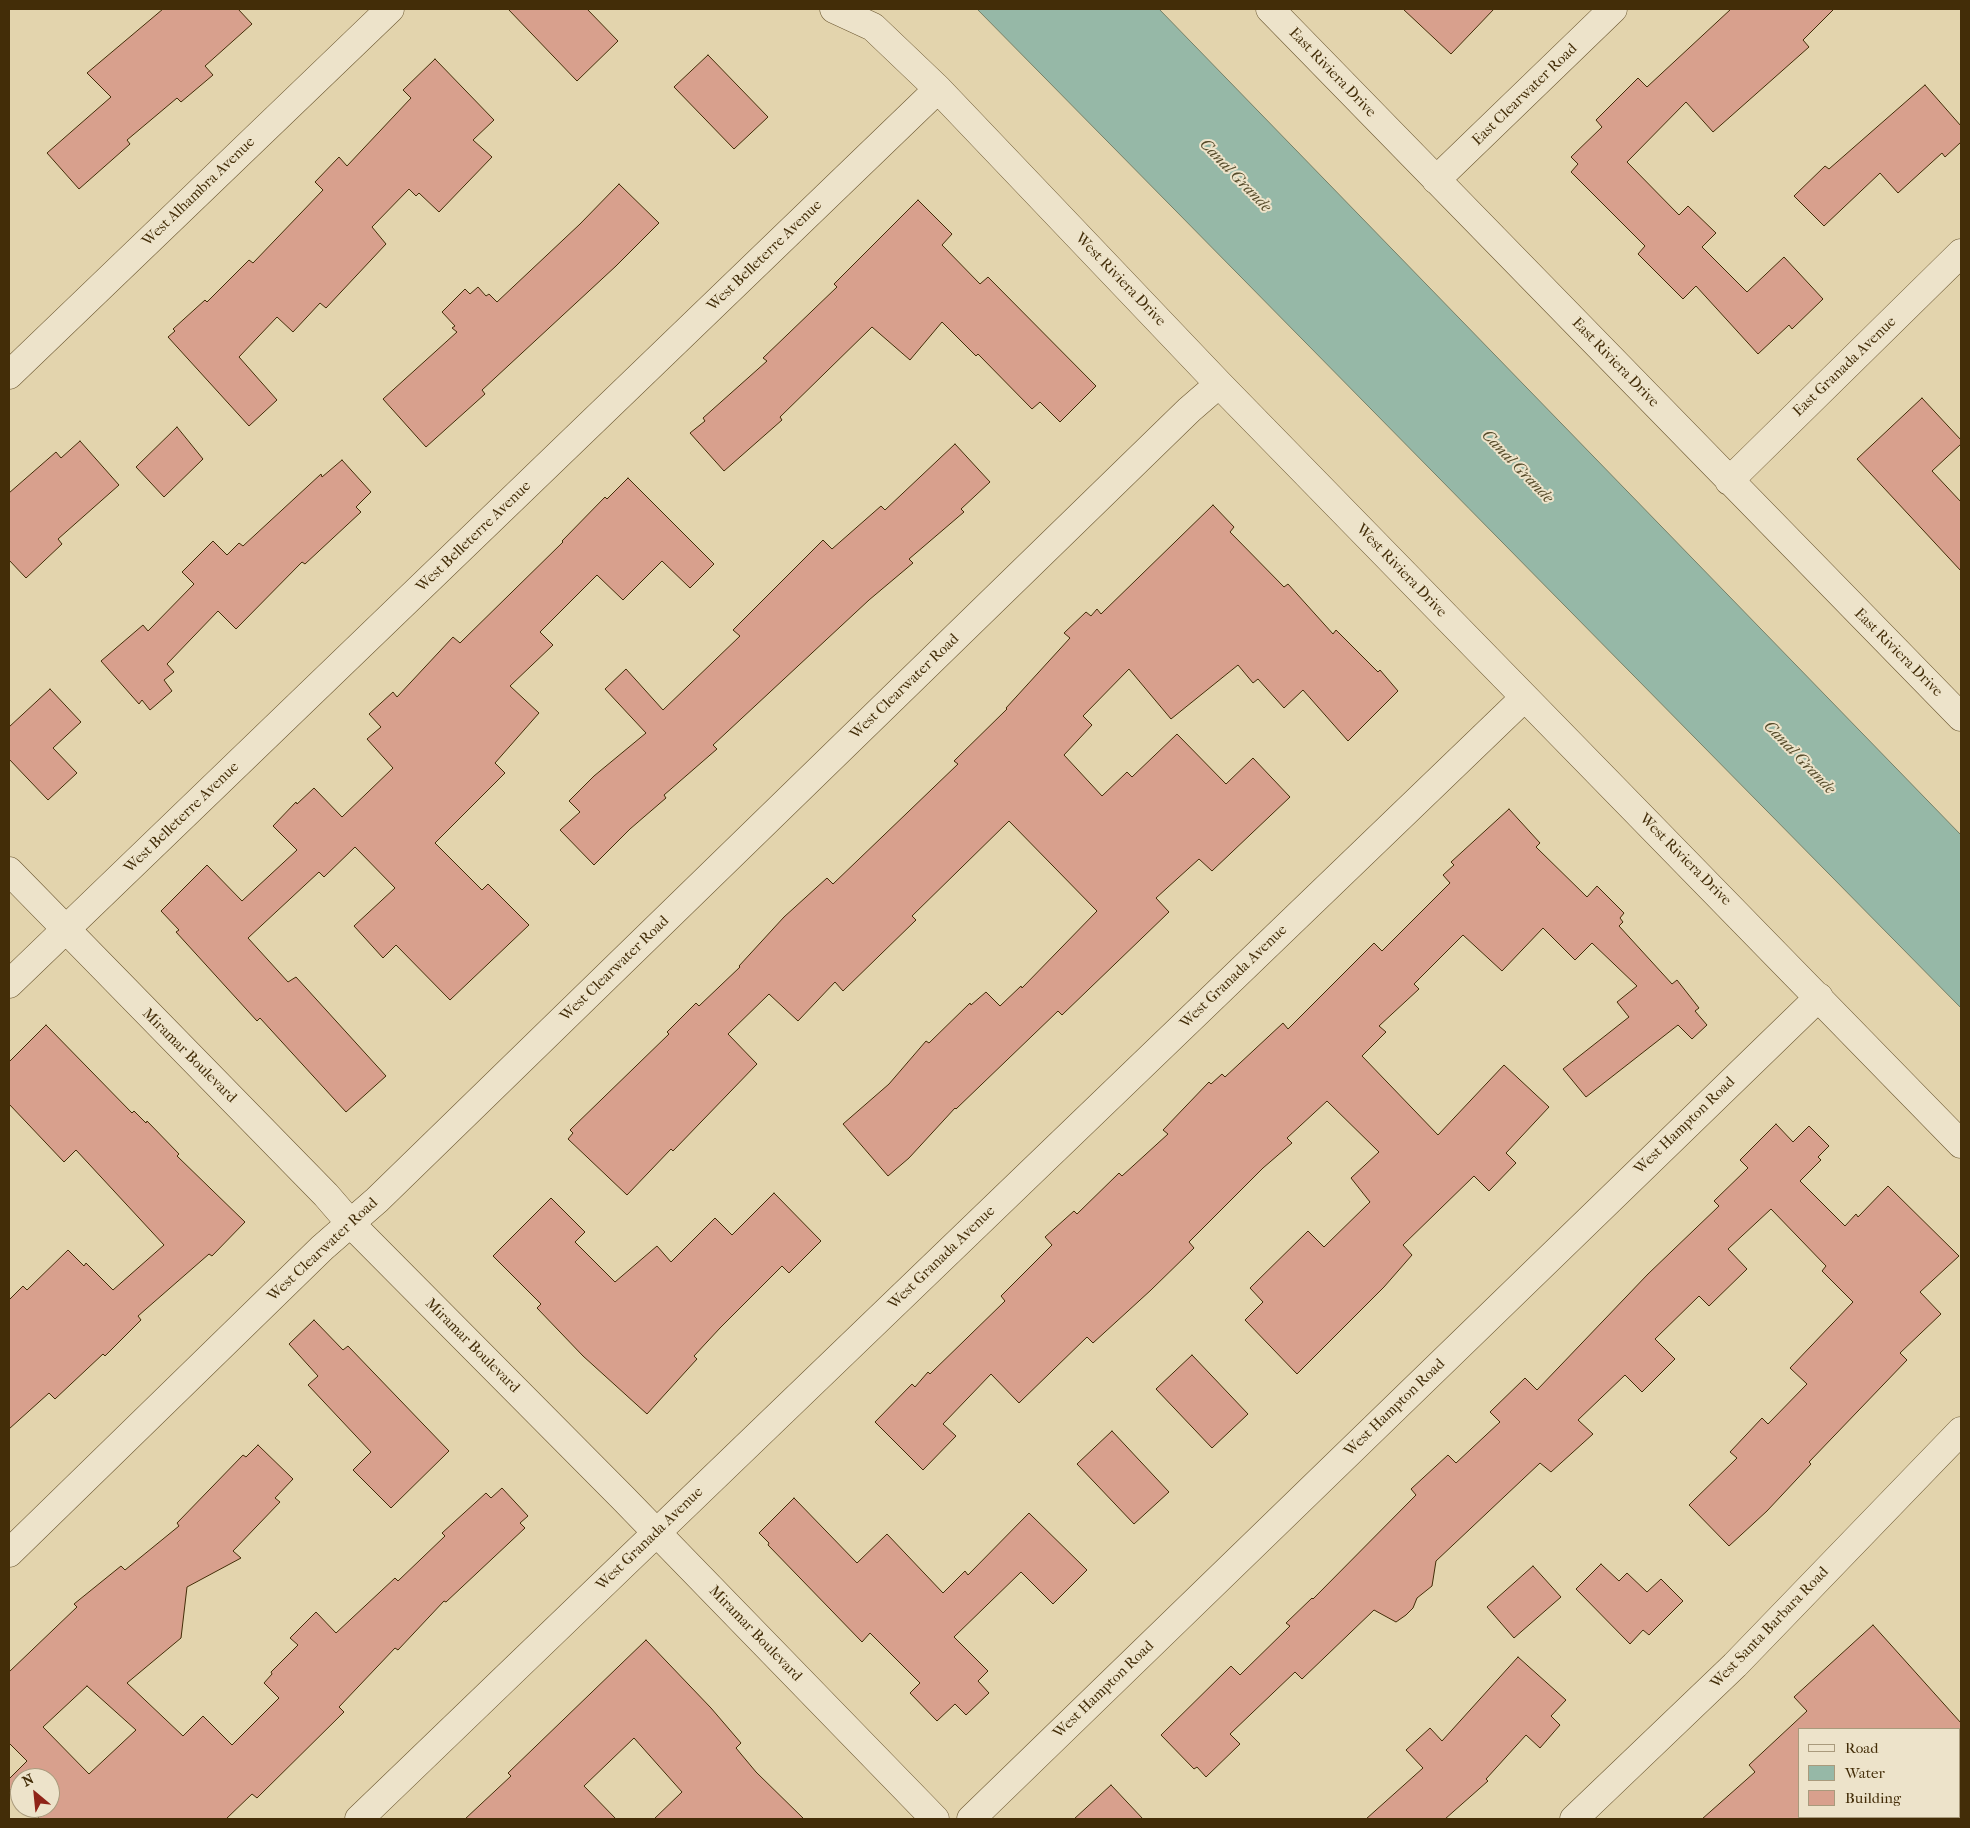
<!DOCTYPE html>
<html>
<head>
<meta charset="utf-8">
<style>
	body { margin:0 }
	#map { position:relative; width:1970px; height:1828px; overflow:hidden; background:#e3d4ad; font-family:"IM FELL French Canon",serif }
	canvas { display:block }
	.frame { position:absolute; inset:0; border:10px solid #432d08; pointer-events:none }
	.legend { position:absolute; left:1798px; top:1728px; width:162px; height:90px; box-sizing:border-box; background:#ede3ca; border:1px solid #a99a7c; margin:0; padding:6px 9px; list-style:none; font-size:15px; color:#432d08 }
	.legend li { display:flex; align-items:center; gap:10px; height:25px }
	.legend b { width:25px; border:1px solid #a99a7c }
	.north { position:absolute; left:10px; top:1768px; width:50px; height:50px; box-sizing:border-box; background:#ede3ca; border:1px solid #a99a7c; border-radius:50%; rotate:332deg; font-size:14px; font-weight:700; line-height:20px; text-align:center; color:#432d08 }
	.north::after { content:''; display:block; margin:auto; width:18px; height:22px; background:#8f2418; clip-path:polygon(50% 0,100% 100%,50% 72%,0 100%) }
</style>
</head>
<body>
<div id="map">
<canvas width="1970" height="1828"></canvas>
<div class="frame"></div>
<ul class="legend">
<li><b style="height:6px;background:#ede3ca"></b>Road</li>
<li><b style="height:14px;background:#96b8a7"></b>Water</li>
<li><b style="height:14px;background:#d8a08d"></b>Building</li>
</ul>
<div class="north">N</div>
</div>
<script>
const g = document.querySelector('canvas').getContext('2d');
g.lineJoin = 'round';
function fillPath(path, color) { g.fillStyle = color; g.fill(path, 'evenodd'); }
const toPath = rows => new Path2D(rows.map(r => 'M' + r).join(''));
function strokePath(path, color, width, dash) { g.strokeStyle = color; g.lineWidth = width; g.lineCap = dash ? 'butt' : 'round'; g.setLineDash(dash || []); g.stroke(path); }
function drawText(font, color, halo, rows, align = 'center') {
  g.font = font + ' "IM FELL French Canon",serif'; g.lineWidth = 4; g.setLineDash([]); g.textBaseline = 'middle'; g.strokeStyle = halo; g.fillStyle = color; for (const [text, x, y, turn = 0] of rows) {
    g.save(); g.translate(x, y); g.rotate((+turn || 0) * Math.PI / 180); g.textAlign = isNaN(turn) ? turn : align; if (halo) g.strokeText(text, 0, 0); g.fillText(text, 0, 0); g.restore();
  }
}
const water = toPath([
	[977,9,1159,9,1961,835,1961,1008,977,9]
]);
const building = toPath([
	[163,9,238,9,252,24,205,66,213,75,181,102,177,98,127,140,130,144,79,189,47,153,111,97,87,73,163,9],
	[508,9,587,9,618,41,577,81,508,9],
	[1403,9,1494,9,1451,54,1403,9],
	[1731,9,1834,9,1803,40,1809,47,1713,132,1686,102,1627,162,1679,215,1688,206,1716,233,1702,247,1747,292,1784,257,1823,299,1792,329,1789,325,1758,354,1696,286,1683,299,1638,254,1645,246,1571,172,1578,164,1571,157,1602,127,1596,120,1638,78,1647,87,1731,9],
	[708,55,768,117,734,149,674,87,708,55],
	[435,59,494,120,473,140,492,157,439,212,419,193,416,196,409,189,372,227,386,244,326,308,320,303,293,332,277,317,239,357,277,400,249,426,168,337,175,331,173,329,205,300,207,302,249,260,253,263,323,190,315,182,339,157,347,166,411,98,403,90,435,59],
	[1925,85,1961,126,1961,142,1945,157,1942,153,1898,193,1880,173,1824,226,1794,196,1825,166,1829,169,1925,85],
	[619,184,659,223,616,266,482,390,485,394,426,447,383,399,457,332,452,328,455,326,442,312,465,289,470,294,478,287,486,296,489,294,497,302,580,224,619,184],
	[918,200,952,234,942,245,980,284,988,277,1096,386,1060,422,1040,402,1032,409,978,354,976,356,942,322,910,360,872,327,780,417,782,420,724,471,690,433,705,421,703,418,767,361,763,358,837,287,834,284,918,200],
	[1922,398,1961,440,1961,444,1932,471,1961,502,1961,571,1857,459,1922,398],
	[177,427,203,459,164,497,136,467,177,427],
	[80,441,119,485,58,539,62,544,26,578,9,560,9,493,56,452,61,458,80,441],
	[955,444,990,482,961,509,964,512,909,559,913,563,869,600,713,745,717,749,664,795,666,798,630,829,594,865,560,830,580,812,569,801,594,776,646,733,605,689,626,669,663,710,740,636,733,630,823,540,832,549,881,506,885,510,955,444],
	[342,460,371,492,356,507,361,512,305,564,302,562,236,629,218,611,167,664,174,672,164,680,172,691,150,710,142,700,139,704,101,661,143,625,148,631,194,584,182,572,213,541,227,555,239,543,243,546,321,474,322,477,342,460],
	[628,478,714,564,690,588,662,561,623,600,597,575,540,632,553,645,510,686,539,713,495,763,505,773,435,843,482,890,488,884,529,925,450,1000,396,945,383,958,354,926,395,888,355,847,324,877,319,872,248,938,288,982,296,977,386,1076,346,1112,260,1018,257,1021,176,932,179,930,161,911,207,865,242,901,297,850,273,826,296,802,297,804,314,788,342,817,393,768,367,739,381,727,369,714,393,692,397,697,453,637,460,643,563,542,562,541,605,497,607,499,628,478],
	[1213,505,1234,527,1230,532,1284,587,1288,584,1333,634,1336,630,1378,672,1380,670,1398,691,1348,741,1303,690,1284,708,1258,679,1253,683,1238,665,1171,719,1129,669,1083,716,1092,725,1064,755,1102,796,1127,772,1132,777,1177,734,1226,784,1253,758,1290,797,1212,871,1199,859,1156,898,1169,912,1062,1015,1058,1011,956,1109,955,1108,909,1158,888,1176,843,1124,889,1084,926,1041,929,1043,970,1003,971,1005,986,992,1000,1006,1021,986,1022,988,1097,911,1009,821,912,916,916,920,843,991,835,982,798,1021,769,994,728,1034,757,1064,673,1151,671,1149,627,1195,568,1139,573,1133,570,1130,669,1034,667,1032,696,1003,699,1006,740,967,739,966,784,917,827,878,833,884,958,764,954,761,1007,709,1006,708,1070,638,1064,633,1086,612,1091,616,1097,609,1101,614,1213,505],
	[50,689,81,722,53,748,77,773,48,800,9,759,9,727,50,689],
	[1509,809,1540,843,1536,847,1587,897,1597,886,1624,913,1620,918,1623,922,1619,926,1672,984,1677,980,1699,1008,1695,1011,1707,1025,1692,1039,1678,1025,1586,1097,1563,1069,1629,1017,1617,1002,1637,986,1592,943,1575,960,1543,928,1502,971,1463,935,1414,984,1419,989,1379,1026,1386,1032,1362,1056,1438,1135,1504,1065,1549,1107,1506,1153,1516,1163,1489,1191,1474,1176,1403,1245,1412,1255,1384,1287,1297,1374,1245,1320,1263,1302,1250,1288,1308,1231,1324,1247,1370,1202,1351,1178,1379,1152,1327,1101,1287,1138,1292,1143,1263,1168,1189,1242,1194,1248,1151,1290,1093,1343,1087,1337,1019,1403,991,1374,943,1424,956,1436,923,1470,875,1422,912,1384,915,1387,928,1372,930,1374,1005,1301,1001,1296,1052,1245,1045,1237,1074,1211,1077,1214,1119,1173,1122,1176,1168,1134,1163,1130,1209,1082,1211,1084,1222,1074,1225,1077,1283,1023,1288,1029,1374,943,1382,951,1450,883,1443,875,1454,865,1451,862,1509,809],
	[46,1025,132,1113,134,1111,146,1123,147,1121,179,1154,177,1156,245,1222,212,1256,209,1254,138,1316,141,1320,105,1356,103,1354,55,1399,49,1393,9,1429,9,1300,23,1286,27,1290,68,1250,84,1266,86,1263,113,1290,164,1245,76,1150,64,1162,9,1104,9,1062,46,1025],
	[1776,1124,1793,1142,1809,1126,1829,1146,1818,1157,1821,1160,1800,1181,1845,1226,1856,1214,1858,1217,1888,1186,1959,1256,1920,1292,1941,1314,1900,1353,1907,1360,1809,1462,1811,1464,1767,1511,1729,1546,1689,1505,1737,1458,1730,1452,1762,1418,1768,1424,1807,1384,1790,1368,1853,1302,1822,1271,1826,1266,1771,1209,1728,1249,1747,1269,1709,1306,1699,1296,1655,1339,1675,1359,1642,1392,1625,1375,1578,1420,1593,1434,1551,1472,1540,1463,1436,1561,1432,1586,1417,1598,1413,1608,1406,1615,1396,1622,1374,1610,1302,1679,1295,1672,1230,1734,1240,1744,1206,1777,1197,1767,1194,1769,1161,1735,1231,1666,1240,1675,1290,1626,1286,1623,1312,1598,1313,1599,1416,1495,1411,1489,1448,1455,1456,1463,1500,1422,1490,1412,1525,1378,1537,1390,1648,1274,1719,1206,1714,1201,1748,1168,1740,1160,1776,1124],
	[774,1193,821,1241,789,1273,782,1266,720,1328,694,1356,697,1359,647,1414,583,1356,537,1308,541,1304,493,1256,551,1198,585,1232,575,1242,615,1282,657,1246,671,1262,715,1218,732,1235,774,1193],
	[314,1320,343,1350,348,1346,449,1451,391,1508,353,1470,371,1452,308,1385,318,1376,289,1344,314,1320],
	[1192,1355,1248,1414,1212,1448,1156,1389,1192,1355],
	[1112,1431,1169,1492,1134,1524,1077,1464,1112,1431],
	[258,1445,293,1479,275,1498,280,1502,233,1551,241,1558,187,1587,181,1638,127,1683,183,1736,203,1716,232,1745,279,1698,264,1683,272,1674,271,1672,298,1645,290,1638,316,1612,336,1633,395,1578,398,1581,445,1536,442,1533,486,1493,491,1498,502,1488,528,1516,520,1523,525,1528,446,1602,444,1601,398,1650,395,1648,339,1707,344,1712,257,1798,252,1794,226,1819,40,1819,28,1808,50,1808,50,1778,20,1778,20,1800,9,1788,9,1779,27,1761,9,1743,9,1672,77,1607,74,1604,121,1566,125,1570,179,1526,177,1523,243,1455,246,1457,258,1445],
	[87,1686,136,1730,89,1774,43,1727,87,1686],
	[794,1498,857,1563,887,1534,943,1593,965,1571,968,1575,1029,1513,1087,1570,1053,1604,1021,1572,954,1637,988,1671,978,1681,989,1693,966,1715,955,1704,937,1721,910,1693,920,1683,870,1633,862,1642,768,1545,769,1543,759,1533,794,1498],
	[1601,1564,1619,1581,1627,1573,1647,1592,1661,1579,1683,1601,1649,1635,1643,1630,1630,1644,1576,1589,1601,1564],
	[1533,1566,1561,1597,1514,1638,1487,1607,1533,1566],
	[1873,1625,1961,1723,1961,1729,1799,1729,1799,1819,1702,1819,1755,1772,1749,1765,1807,1711,1794,1697,1873,1625],
	[646,1640,711,1708,741,1743,736,1748,756,1772,804,1819,654,1819,682,1792,634,1738,584,1786,616,1819,465,1819,511,1776,508,1773,646,1640],
	[1518,1657,1566,1700,1551,1716,1560,1725,1540,1748,1526,1735,1486,1779,1488,1781,1445,1819,1366,1819,1423,1768,1406,1750,1430,1728,1442,1741,1518,1657],
	[1111,1785,1143,1819,1074,1819,1111,1785]
]);
const minor = toPath([
	[834,9,873,27,938,89,1219,384,1961,1144],
	[1270,9,1961,717],
	[1436,180,1613,9],
	[9,375,390,9],
	[1729,481,1961,253],
	[9,871,326,1195,351,1224,623,1498,935,1819],
	[9,984,938,89],
	[9,1553,322,1248,377,1200,1189,410,1219,384],
	[359,1819,1524,698],
	[971,1819,1819,997],
	[1574,1819,1735,1665,1961,1431]
]);
const streetNames = [
	["East Riviera Drive",1332,73,46],
	["East Clearwater Road",1525,95,-44],
	["West Alhambra Avenue",199,192,-44],
	["West Belleterre Avenue",765,256,-44],
	["West Riviera Drive",1120,280,46],
	["East Riviera Drive",1615,363,46],
	["East Granada Avenue",1845,367,-44],
	["West Belleterre Avenue",474,537,-44],
	["West Riviera Drive",1401,571,46],
	["East Riviera Drive",1898,653,45],
	["West Clearwater Road",905,687,-44],
	["West Belleterre Avenue",182,818,-44],
	["West Riviera Drive",1685,860,45],
	["West Clearwater Road",615,969,-44],
	["West Granada Avenue",1234,977,-44],
	["Miramar Boulevard",189,1056,45],
	["West Hampton Road",1685,1126,-44],
	["West Clearwater Road",323,1250,-43],
	["West Granada Avenue",942,1258,-44],
	["Miramar Boulevard",472,1346,45],
	["West Hampton Road",1395,1408,-44],
	["West Granada Avenue",650,1539,-44],
	["West Santa Barbara Road",1770,1628,-46],
	["Miramar Boulevard",755,1634,46],
	["West Hampton Road",1104,1690,-44]
];
const waterNames = [
	["Canal Grande",1235,176,46],
	["Canal Grande",1517,467,46],
	["Canal Grande",1799,758,46]
];
fillPath(water, '#96b8a7');
strokePath(water, '#758067', 1);
fillPath(building, '#d8a08d');
strokePath(building, '#432d08', 1);
strokePath(minor, '#6b5731', 29);
strokePath(minor, '#ede3ca', 28);
drawText('15px', '#432d08', '#ede3ca', streetNames);
drawText('italic 16px', '#544928', '#ede3ca', waterNames);
</script>
</body>
</html>
